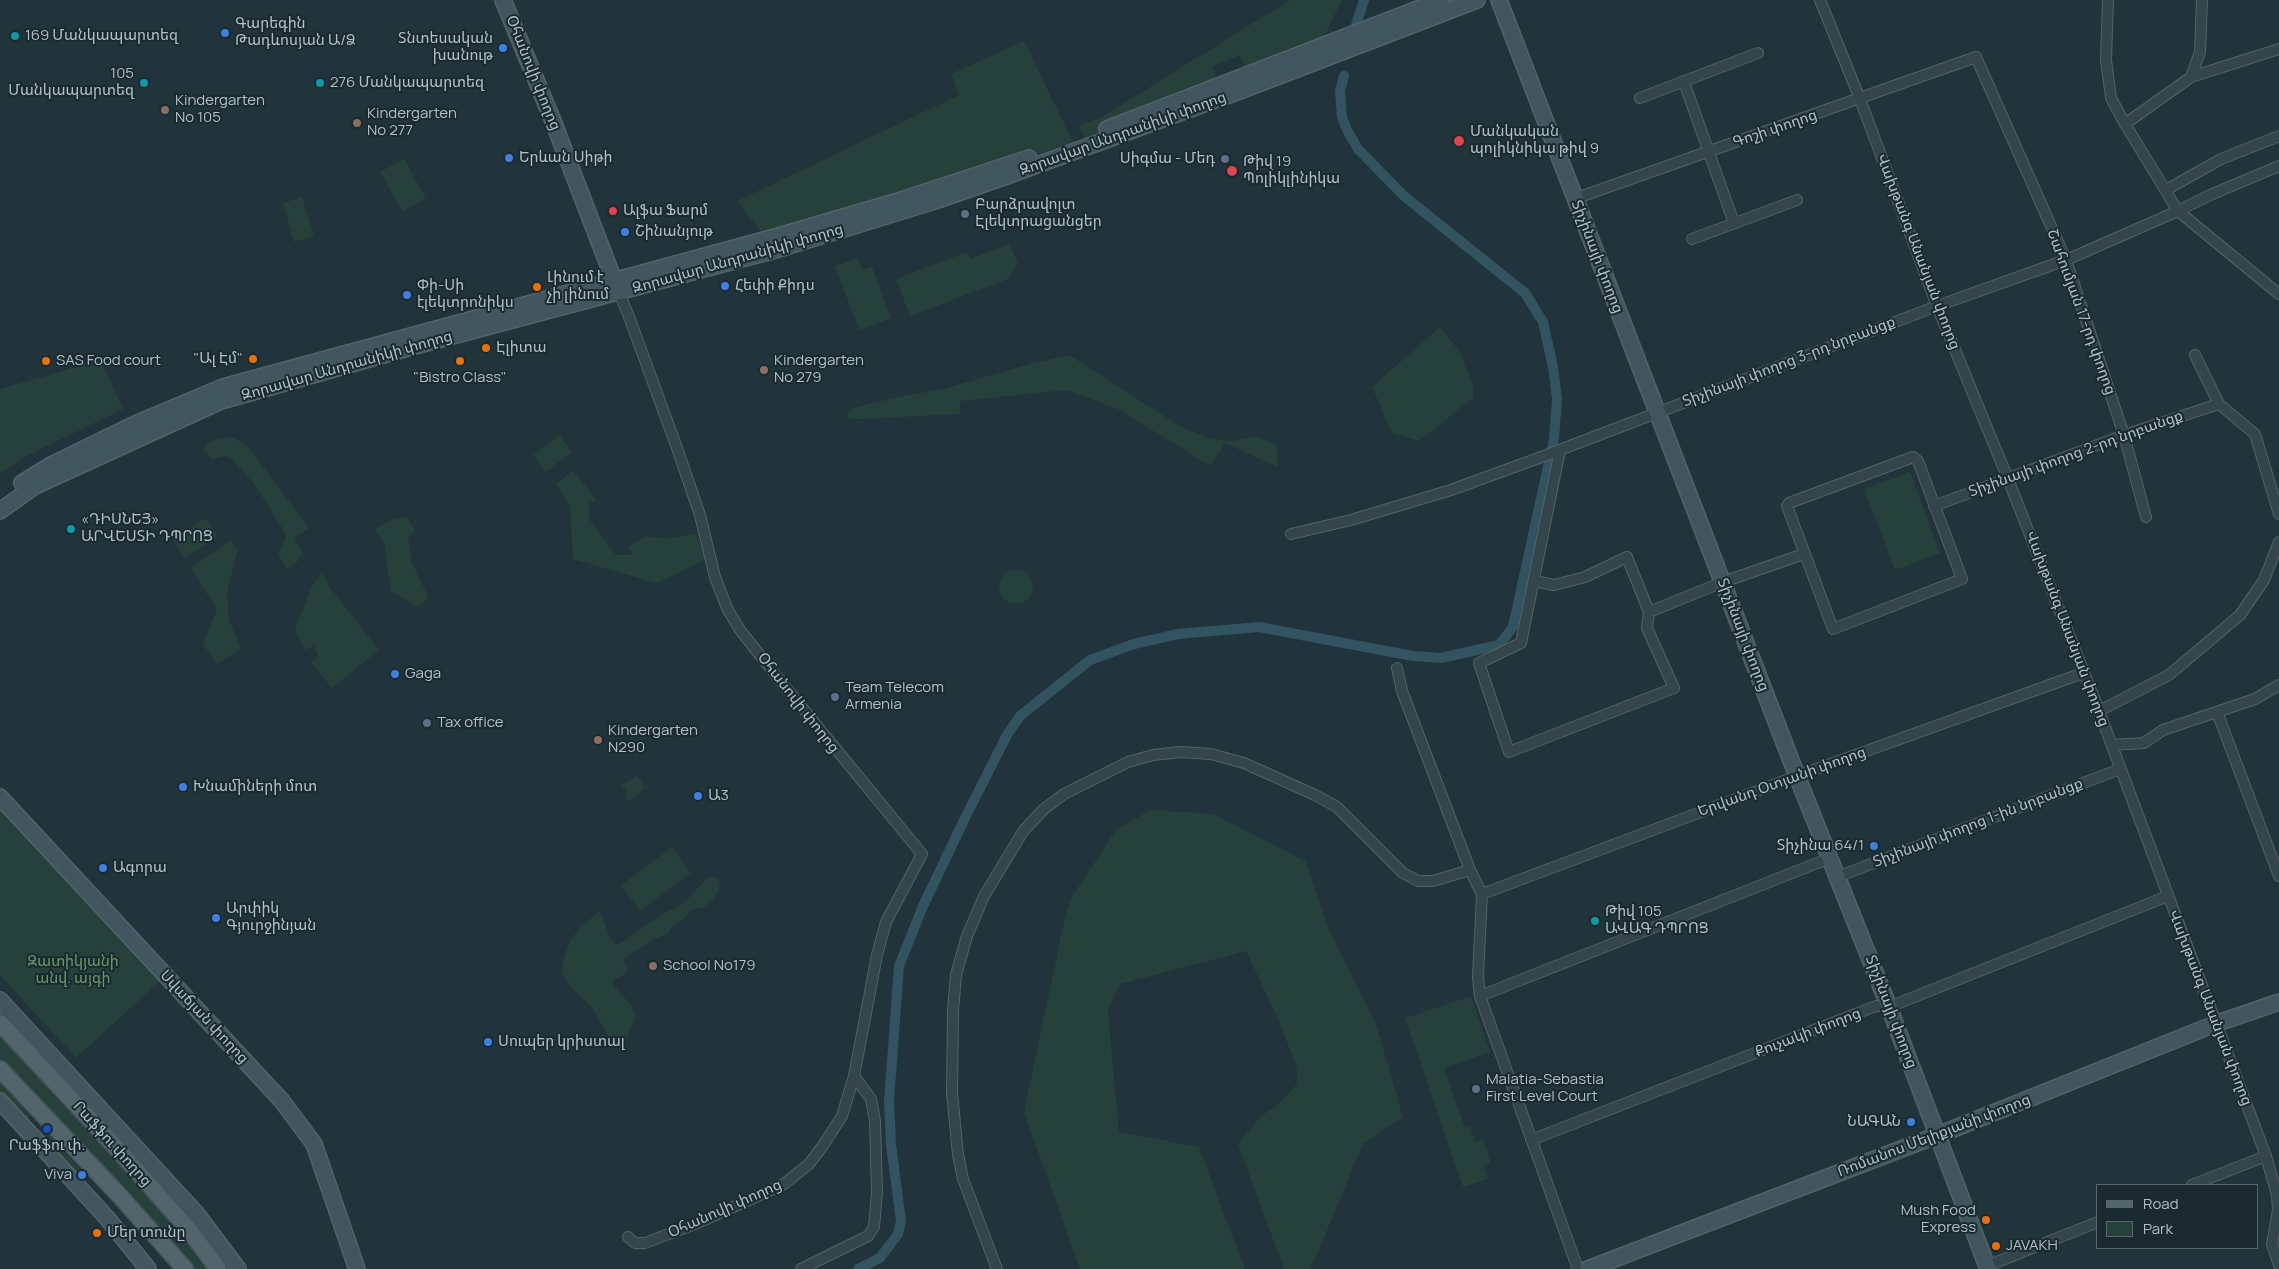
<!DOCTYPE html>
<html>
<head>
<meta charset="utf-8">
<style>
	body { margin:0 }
	#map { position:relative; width:2279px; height:1269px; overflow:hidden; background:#21343b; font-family:Manrope,sans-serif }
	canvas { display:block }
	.legend { position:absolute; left:2096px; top:1184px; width:162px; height:65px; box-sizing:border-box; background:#1a2a30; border:1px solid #56666d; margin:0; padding:6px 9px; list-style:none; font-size:15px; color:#b0c0c8 }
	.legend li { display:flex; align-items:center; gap:10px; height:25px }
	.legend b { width:25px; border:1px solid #56666d }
</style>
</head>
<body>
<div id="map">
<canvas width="2279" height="1269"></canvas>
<ul class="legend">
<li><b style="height:6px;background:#52656c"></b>Road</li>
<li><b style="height:14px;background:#26403a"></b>Park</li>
</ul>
</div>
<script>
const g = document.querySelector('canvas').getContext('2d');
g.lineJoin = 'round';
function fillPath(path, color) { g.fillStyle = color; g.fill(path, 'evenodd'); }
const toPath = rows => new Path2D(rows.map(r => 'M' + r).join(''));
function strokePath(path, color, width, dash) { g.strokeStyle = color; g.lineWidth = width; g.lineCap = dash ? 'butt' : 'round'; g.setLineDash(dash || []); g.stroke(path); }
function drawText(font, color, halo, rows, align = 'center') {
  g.font = font + ' Manrope,"Noto Sans Armenian",sans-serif'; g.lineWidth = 4; g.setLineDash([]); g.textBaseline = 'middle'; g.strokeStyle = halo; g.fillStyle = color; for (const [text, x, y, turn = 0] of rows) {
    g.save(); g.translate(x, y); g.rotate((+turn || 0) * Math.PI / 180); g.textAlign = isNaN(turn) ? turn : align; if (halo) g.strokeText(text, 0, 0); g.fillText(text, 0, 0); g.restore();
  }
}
const green = toPath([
	[1290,0,1342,0,1320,45,1249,77,1240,55,1212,66,1221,88,1086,139,1079,125,1100,118],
	[1024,41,1073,142,1008,164,763,235,737,201,959,95,951,74],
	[404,159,426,198,402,211,380,172],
	[302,197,314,236,294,242,283,203],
	[1010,244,1018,264,1008,279,910,316,896,279,967,252,970,259],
	[858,258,862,270,872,267,891,318,859,330,835,266],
	[1440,327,1460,352,1473,386,1473,398,1419,441,1392,433,1372,387],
	[1069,355,1180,426,1211,439,1232,441,1257,436,1277,445,1277,467,1225,443,1210,466,1120,410,1067,390,960,401,960,414,861,419,851,419,846,416,850,409,893,398,943,389,1030,364],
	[101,360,123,409,23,458,0,474,0,389],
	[559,435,572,452,546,472,533,455],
	[231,437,247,445,309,528,294,538,303,553,297,562,287,569,278,554,286,538,284,531,254,484,230,457,224,456,212,459,203,449,210,441],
	[573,470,597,501,589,503,589,519,616,555,632,555,628,547,646,536,669,539,697,533,705,560,656,583,573,559,570,506,556,484],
	[1910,472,1940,553,1895,570,1864,489],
	[407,517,415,531,408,539,412,563,429,598,418,607,391,591,384,543,375,530,391,520],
	[206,518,218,536,185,558,173,540],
	[230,541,238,549,227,591,229,621,242,649,216,664,203,644,217,610,191,568],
	'999 587a17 17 0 1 1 34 0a17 17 0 1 1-34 0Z',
	[323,572,328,585,379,650,332,688,311,662,319,657,314,646,305,650,295,630,310,589],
	[637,776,645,787,638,795,629,801,625,798,627,790,621,785],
	[0,806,160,981,76,1058,0,975],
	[1150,810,1214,814,1306,862,1328,927,1377,1027,1403,1117,1363,1144,1311,1269,1284,1269,1238,1144,1261,1116,1278,1105,1297,1084,1297,1068,1279,1021,1246,951,1120,984,1108,1012,1119,1132,1199,1147,1245,1269,1080,1269,1024,1112,1064,922,1071,898,1116,830],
	[672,847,691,873,640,911,621,885],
	[708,877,716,877,720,882,719,889,713,899,704,907,690,910,686,917,670,929,668,934,654,939,623,960,628,968,624,975,614,979,612,984,632,1006,636,1019,629,1030,627,1039,613,1045,592,1007,574,990,561,973,564,959,570,941,581,926,600,911,610,938,616,945,624,941,659,916,683,904],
	[1471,996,1490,1052,1444,1068,1465,1128,1470,1126,1475,1142,1483,1139,1491,1163,1484,1166,1488,1179,1463,1187,1405,1018],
	[0,1032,150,1195,209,1269,194,1269,121,1185,0,1057],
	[0,1082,31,1116,25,1122,0,1095],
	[43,1129,80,1169,73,1175,36,1135]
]);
const canal = toPath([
	[1356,25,1364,0],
	[858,1269,880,1258,898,1234,901,1221,891,1145,889,1101,899,966,923,906,965,818,1007,735,1020,716,1090,660,1134,644,1178,634,1259,627,1413,656,1441,658,1499,645,1513,627,1554,439,1557,399,1553,367,1543,322,1525,293,1404,196,1358,149,1347,130,1342,117,1340,91,1344,76]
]);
const street = toPath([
	[1820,0,1860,99,1937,306,2008,479,2099,711,2266,1156,2277,1195,2278,1210,2272,1244,2279,1265],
	[2108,0,2106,60,2111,98,2125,124,2178,211,2279,294],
	[2191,77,2200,52,2202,0],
	[1684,82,1734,223],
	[1640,98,1758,53],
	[2125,124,2191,77,2279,49],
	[2166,190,2221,159,2279,136],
	[1574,199,1976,57,2066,260,2124,435,2146,517],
	[1692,239,1797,200],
	[619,293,628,314,677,448,700,515,715,577,727,608,740,630,786,688,922,854,886,922,877,955,854,1076,842,1116,822,1147,809,1164,784,1184,769,1191,695,1224,645,1243,635,1243,628,1237],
	[2195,355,2219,404,2255,434,2279,514],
	[1913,457,1918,461,1962,579,1833,629,1787,506,1789,503,1913,457],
	[1934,506,2124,435,2219,404],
	[1291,534,1351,520,1451,490,1536,459,1937,306,2066,260,2178,211,2210,195,2279,166],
	[1534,581,1554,585,1585,577,1627,557,1649,612,1647,628,1674,688,1509,752,1479,663,1521,643,1560,450],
	[1649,612,1723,582,1804,554],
	[1397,668,1402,691,1470,870,1482,894,1797,776,2083,673],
	[2099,711,2169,675,2240,615,2264,580,2279,542],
	[2217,712,2279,876],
	[2112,745,2144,743,2163,730,2255,699,2279,685],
	[1837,877,2120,769],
	[1482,894,1478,977,1480,996,1578,1269],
	[1480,996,1830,858],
	[1531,1140,1876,1006,1889,1007,2168,896],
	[2192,1185,2266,1156],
	[1987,1266,2098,1222],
	[801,1269,868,1236,874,1227,877,1192,875,1121,871,1099,854,1076],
	[997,1269,963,1179,958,1155,952,1093,953,1011,956,975,967,936,984,896,1024,830,1044,809,1064,794,1128,762,1153,755,1181,752,1211,754,1244,763,1315,795,1337,807,1403,873,1418,881,1433,881,1470,870]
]);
const secondary = toPath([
	[503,0,553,121,618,291],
	[1499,0,1797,776,1889,1007,1988,1269],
	[1107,129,1441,0],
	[22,483,51,465,135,424,223,387,775,237,895,202,1029,158],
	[0,511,35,486,221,401,411,347,779,249,935,201,1007,176,1245,89,1477,0],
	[0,797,282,1101,314,1144,357,1269],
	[0,1000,196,1213,238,1269],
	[0,1101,107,1218,148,1269],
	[1588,1269,1938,1135,2215,1024,2279,1002]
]);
const primary = toPath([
	[0,1023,111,1142,190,1231,218,1269],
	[0,1069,119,1195,185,1269]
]);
const markers = [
	[225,33,5,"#3f7fe0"],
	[15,36,5,"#0f9aa8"],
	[503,48,5,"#3f7fe0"],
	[144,83,5,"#0f9aa8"],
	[320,83,5,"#0f9aa8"],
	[165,110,5,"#8d6e63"],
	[357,123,5,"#8d6e63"],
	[1459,141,6,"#e0444e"],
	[509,158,5,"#3f7fe0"],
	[1225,159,5,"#5c6f8a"],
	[1232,171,6,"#e0444e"],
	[613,211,5,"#e0444e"],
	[965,214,5,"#5c6f8a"],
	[625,232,5,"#3f7fe0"],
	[725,286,5,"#3f7fe0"],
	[537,287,5,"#e8710a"],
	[407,295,5,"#3f7fe0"],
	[486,348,5,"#e8710a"],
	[253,359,5,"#e8710a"],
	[46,361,5,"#e8710a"],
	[460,361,5,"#e8710a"],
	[764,370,5,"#8d6e63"],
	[71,529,5,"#0f9aa8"],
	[395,674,5,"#3f7fe0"],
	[835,697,5,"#5c6f8a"],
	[427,723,5,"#5c6f8a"],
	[598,740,5,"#8d6e63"],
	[183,787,5,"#3f7fe0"],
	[698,796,5,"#3f7fe0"],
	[1874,846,5,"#3f7fe0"],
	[103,868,5,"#3f7fe0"],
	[216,918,5,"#3f7fe0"],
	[1595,921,5,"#0f9aa8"],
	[653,966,5,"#8d6e63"],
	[488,1042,5,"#3f7fe0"],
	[1476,1089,5,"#5c6f8a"],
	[1911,1122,5,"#3f7fe0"],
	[47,1129,5,"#1a4fb4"],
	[82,1175,5,"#3f7fe0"],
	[1986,1220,5,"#e8710a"],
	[97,1233,5,"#e8710a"],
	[1996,1246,5,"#e8710a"]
];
const poiNames = [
	["Գարեգին",235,24],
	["Թադևոսյան Ա/Ձ",235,41],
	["169 Մանկապարտեզ",25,36],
	["Տնտեսական",493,39,"right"],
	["խանութ",493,56,"right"],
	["105",134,74,"right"],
	["Մանկապարտեզ",134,91,"right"],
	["276 Մանկապարտեզ",330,83],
	["Kindergarten",175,101],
	["No 105",175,118],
	["Kindergarten",367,114],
	["No 277",367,131],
	["Մանկական",1470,132],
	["պոլիկնիկա թիվ 9",1470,149],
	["Երևան Սիթի",519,158],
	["Սիգմա - Մեդ",1215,159,"right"],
	["Թիվ 19",1243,162],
	["Պոլիկլինիկա",1243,179],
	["Բարձրավոլտ",975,205],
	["Էլեկտրացանցեր",975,222],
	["Ալֆա Ֆարմ",623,211],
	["Շինանյութ",635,232],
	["Լինում է",547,278],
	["չի լինում",547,295],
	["Փի-Սի",417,286],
	["էլեկտրոնիկս",417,303],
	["Հեփի Քիդս",735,286],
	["Էլիտա",496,348],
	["\"Ալ Էմ\"",243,359,"right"],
	["SAS Food court",56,361],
	["Kindergarten",774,361],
	["No 279",774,378],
	["\"Bistro Class\"",460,378,"center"],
	["«ԴԻՍՆԵՅ»",81,520],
	["ԱՐՎԵՍՏԻ ԴՊՐՈՑ",81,537],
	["Gaga",405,674],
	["Team Telecom",845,688],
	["Armenia",845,705],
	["Tax office",437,723],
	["Kindergarten",608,731],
	["N290",608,748],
	["Խնամիների մոտ",193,787],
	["Ա3",708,796],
	["Տիչինա 64/1",1864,846,"right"],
	["Ագորա",113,868],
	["Արփիկ",226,909],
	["Գյուրջինյան",226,926],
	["Թիվ 105",1605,912],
	["ԱՎԱԳ ԴՊՐՈՑ",1605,929],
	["School No179",663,966],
	["Սուպեր կրիստալ",498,1042],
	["Malatia-Sebastia",1486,1080],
	["First Level Court",1486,1097],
	["ՆԱԳԱՆ",1901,1122,"right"],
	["Րաֆֆու փ.",47,1146,"center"],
	["Viva",72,1175,"right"],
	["Mush Food",1976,1211,"right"],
	["Express",1976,1228,"right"],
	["Մեր տունը",107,1233],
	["JAVAKH",2006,1246]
];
const streetNames = [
	["Օհանովի փողոց",533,73,68],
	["Գոշի փողոց",1775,129,-19],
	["Զորավար Անդրանիկի փողոց",1123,134,-20],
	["Վախթանգ Անանյան փողոց",1918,252,69],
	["Տիչինայի փողոց",1597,257,69],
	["Զորավար Անդրանիկի փողոց",738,259,-16],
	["Շահումյան 17-րդ փողոց",2081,312,70],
	["Տիչինայի փողոց 3-րդ նրբանցք",1789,362,-21],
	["Զորավար Անդրանիկի փողոց",347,366,-16],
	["Տիչինայի փողոց 2-րդ նրբանցք",2076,454,-20],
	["Վախթանգ Անանյան փողոց",2067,629,69],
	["Տիչինայի փողոց",1743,635,69],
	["Օհանովի փողոց",798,703,52],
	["Երվանդ Օտյանի փողոց",1782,782,-20],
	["Տիչինայի փողոց 1-ին նրբանցք",1978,823,-21],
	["Վախթանգ Անանյան փողոց",2210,1008,69],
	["Տիչինայի փողոց",1891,1012,69],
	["Սվաճյան փողոց",204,1017,47],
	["Քուչակի փողոց",1808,1033,-21],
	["Ռոմանոս Մելիքյանի փողոց",1934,1136,-21],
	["Րաֆֆու փողոց",112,1144,48],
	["Օհանովի փողոց",725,1209,-24]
];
const parkNames = [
	["Զատիկյանի",73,962],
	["անվ. այգի",73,979]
];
fillPath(green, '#26403a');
strokePath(canal, '#325461', 10);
strokePath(street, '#536369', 12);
strokePath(secondary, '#536369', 18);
strokePath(primary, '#415158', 19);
strokePath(street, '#35454c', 10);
strokePath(secondary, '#42565f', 15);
strokePath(primary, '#52656c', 16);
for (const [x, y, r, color] of markers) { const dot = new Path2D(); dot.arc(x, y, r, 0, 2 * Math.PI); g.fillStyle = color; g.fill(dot); strokePath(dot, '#1a2a30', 2); }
drawText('15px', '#b0c0c8', '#1a2a30', poiNames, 'left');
drawText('15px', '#b0c0c8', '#1a2a30', streetNames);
drawText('15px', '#699a65', '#1a2a30', parkNames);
</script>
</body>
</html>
